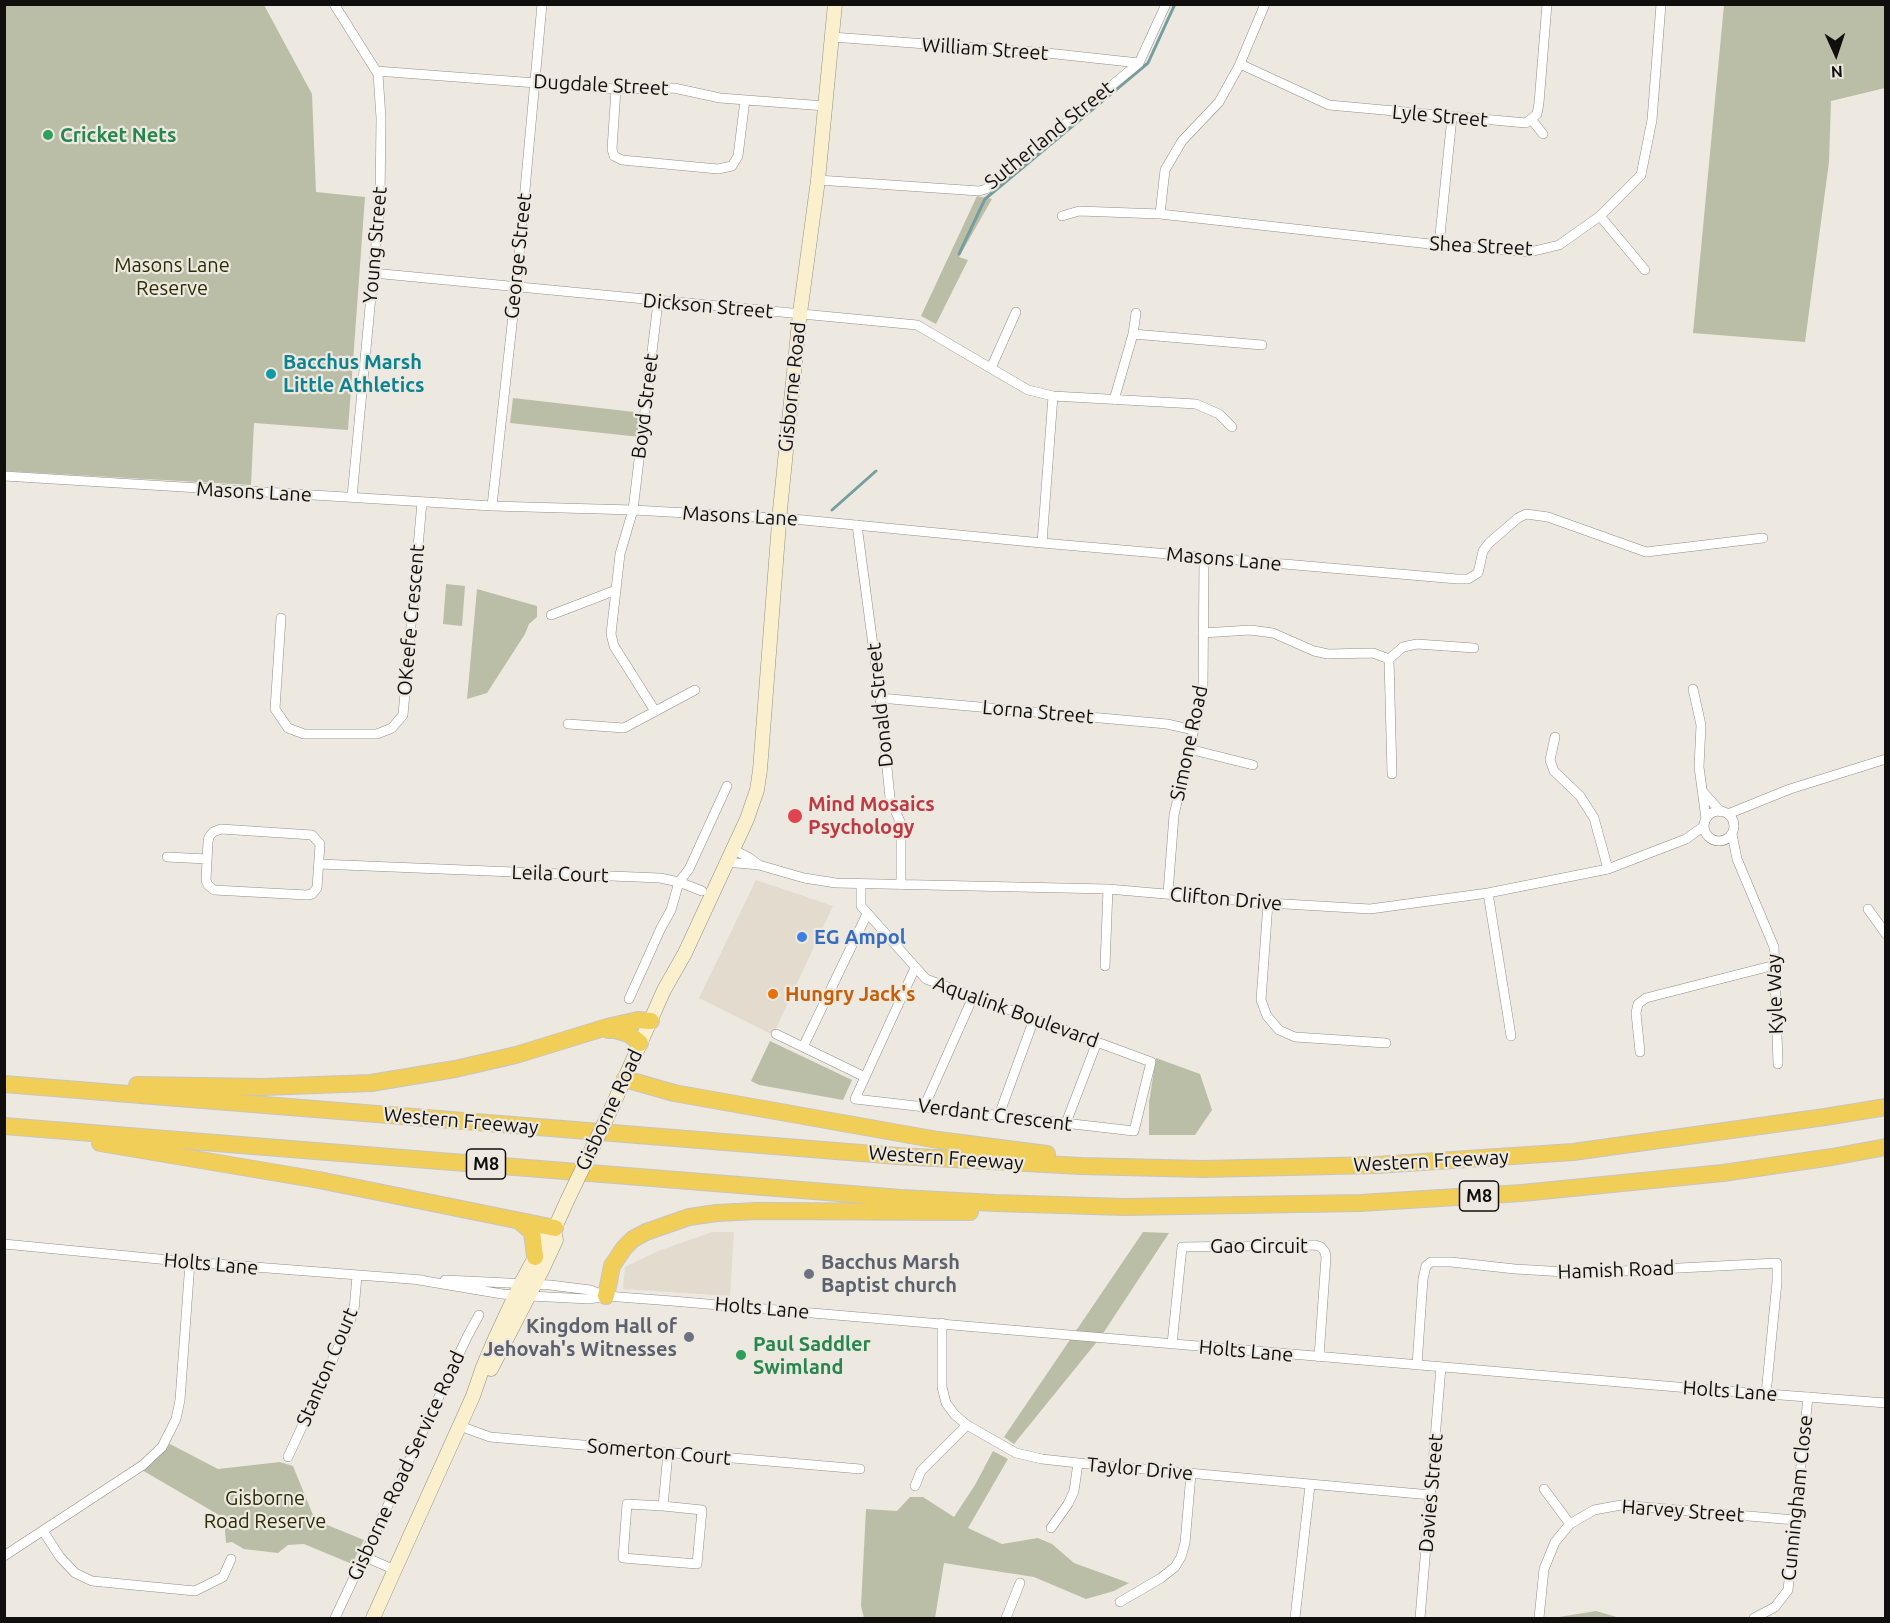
<!DOCTYPE html>
<html>
<head>
<meta charset="utf-8">
<style>
	body { margin:0 }
	#map { position:relative; width:1890px; height:1623px; overflow:hidden; background:#ede9e1; font-family:Ubuntu,sans-serif }
	canvas { display:block }
	.frame { position:absolute; inset:0; border:6px solid #110f0d; pointer-events:none }
	.north { position:absolute; left:1806px; top:24px; width:60px; height:60px; -webkit-text-stroke:4px #ede9e1; paint-order:stroke; rotate:177deg; font-size:16px; font-weight:700; line-height:24px; text-align:center; color:#110f0d }
	.north::after { content:''; display:block; margin:auto; width:21px; height:27px; background:#110f0d; clip-path:polygon(50% 0,100% 100%,50% 72%,0 100%) }
</style>
</head>
<body>
<div id="map">
<canvas width="1890" height="1623"></canvas>
<div class="frame"></div>
<div class="north">N</div>
</div>
<script>
const g = document.querySelector('canvas').getContext('2d');
g.lineJoin = 'round';
function fillPath(path, color) { g.fillStyle = color; g.fill(path, 'evenodd'); }
const toPath = rows => new Path2D(rows.map(r => 'M' + r).join(''));
function strokePath(path, color, width, dash) { g.strokeStyle = color; g.lineWidth = width; g.lineCap = dash ? 'butt' : 'round'; g.setLineDash(dash || []); g.stroke(path); }
function drawText(font, color, halo, rows, align = 'center') {
  g.font = font + ' Ubuntu,sans-serif'; g.lineWidth = 4.5; g.setLineDash([]); g.textBaseline = 'middle'; g.strokeStyle = halo; g.fillStyle = color; for (const [text, x, y, turn = 0] of rows) {
    g.save(); g.translate(x, y); g.rotate((+turn || 0) * Math.PI / 180); g.textAlign = isNaN(turn) ? turn : align; if (halo) g.strokeText(text, 0, 0); g.fillText(text, 0, 0); g.restore();
  }
}
const built = toPath([
	[756,880,833,906,773,1035,699,998],
	[712,1232,734,1232,730,1296,623,1289,625,1267,658,1251]
]);
const green = toPath([
	[5,5,264,5,312,94,316,192,365,197,348,430,254,423,251,485,5,471],
	[1724,5,1885,5,1885,88,1831,101,1829,162,1805,342,1693,333],
	[977,196,992,199,959,257,968,260,936,324,921,316],
	[513,398,643,413,640,437,510,423],
	[446,584,465,586,462,626,443,624],
	[477,589,537,606,537,617,529,624,525,634,487,693,467,699],
	[770,1041,852,1080,843,1100,759,1085,751,1081],
	[1156,1058,1200,1074,1212,1110,1195,1135,1149,1135,1149,1102],
	[1143,1232,1169,1233,1100,1338,1014,1444,1004,1437],
	[170,1444,218,1469,280,1462,293,1466,315,1520,364,1540,352,1564,304,1544,288,1545,278,1553,244,1549,232,1542,226,1543,224,1518,142,1470],
	[993,1451,1008,1459,968,1528,1002,1544,1038,1538,1052,1544,1074,1563,1129,1583,1114,1591,1086,1599,1034,1577,944,1563,935,1618,864,1618,861,1606,866,1509,897,1511,910,1497,923,1497,954,1517,975,1485],
	[1596,1611,1620,1618,1553,1618]
]);
const stream = toPath([
	[959,254,985,199,1148,63,1175,4],
	[832,510,876,471]
]);
const minor = toPath([
	[334,4,378,74,381,118,380,201,352,497],
	[832,37,1047,53,1139,63],
	[1240,64,1329,105,1526,123,1537,114,1539,103,1547,4],
	[376,71,616,89,674,88,720,98,825,106],
	[616,89,612,149,614,156,622,160,718,169,732,166,738,156,745,100],
	[1531,119,1543,134],
	[818,180,979,191,986,189,1139,63,1166,4],
	[1160,214,1165,170,1182,141,1219,102,1239,66,1265,4],
	[1062,216,1079,211,1160,214,1439,245,1530,252,1559,245,1600,216,1641,175,1652,120,1661,4],
	[1600,216,1645,270],
	[1439,245,1452,117],
	[373,273,917,325,1028,390,1053,396,1196,404,1219,414,1232,427],
	[1133,334,1262,345],
	[991,368,1016,312],
	[1114,400,1133,334,1136,313],
	[4,476,492,506,633,510,793,519,1042,543,1457,579,1468,579,1478,573,1483,551,1489,543,1518,518,1526,514,1548,517,1646,552,1763,538],
	[492,506,516,288,542,4],
	[857,525,880,698,890,798,901,824,901,885],
	[1042,543,1053,396],
	[551,615,616,590],
	[281,618,275,709,288,728,304,734,377,734,392,728,403,715,422,502],
	[1203,633,1250,630,1273,633,1314,651,1328,654,1373,653,1389,659,1392,774],
	[1389,659,1403,647,1417,644,1474,648],
	[1693,689,1701,725,1699,767,1706,819],
	[880,698,1167,724,1194,730],
	[655,711,614,646,611,634,620,554,633,510,658,302],
	[568,724,624,728,695,690],
	[1555,737,1550,760,1554,771,1580,796,1594,818,1608,869],
	[1189,749,1253,765],
	[1703,792,1721,812],
	'1704 826a15 15 0 1 1 30 0a15 15 0 1 1-30 0Z',
	[1728,814,1790,789,1886,759],
	[221,829,312,835,320,844,317,888,312,894,307,895,214,890,208,885,206,880,208,842,209,837,213,832,221,829],
	[1732,834,1737,859,1774,947,1778,1064],
	[732,849,748,857,759,865],
	[167,857,207,859],
	[726,862,759,865,804,878,836,883,1108,889,1268,903,1370,909,1488,893,1608,869,1686,839,1704,826],
	[319,864,660,878,679,882,702,891],
	[861,884,861,906,926,979,1151,1062,1134,1131,855,1099,915,968],
	[1168,893,1174,815,1203,690,1204,557],
	[1488,893,1511,1036],
	[1268,903,1261,1000,1267,1016,1279,1030,1295,1037,1386,1043],
	[1868,909,1886,934],
	[1105,966,1108,889],
	[629,999,661,928,671,910,679,882,689,869,727,786],
	[776,1034,803,1047],
	[1640,1052,1636,1013,1638,1004,1646,998,1775,965],
	[865,1077,803,1047,867,914],
	[924,1107,973,997],
	[999,1115,1034,1019],
	[1066,1123,1097,1042],
	[4,1244,190,1262,423,1280],
	[419,1280,502,1294,530,1296,589,1299,606,1296,672,1301,1689,1388,1886,1403],
	[445,1280,550,1285,590,1290,606,1296],
	[942,1323,942,1387,946,1403,955,1415,967,1425,1016,1453,1042,1459,1078,1463,1431,1495],
	[1172,1344,1182,1247,1315,1245,1321,1247,1325,1252,1326,1257,1319,1357],
	[1417,1365,1423,1279,1426,1266,1431,1262,1451,1262,1515,1269,1582,1273,1777,1263,1777,1282,1766,1394],
	[460,1426,490,1437,860,1469],
	[288,1457,349,1324,354,1310,357,1276],
	[915,1486,921,1471,967,1425],
	[1544,1489,1570,1524],
	[663,1506,702,1510,697,1564,623,1558,627,1504,663,1506,668,1453],
	[1051,1528,1068,1504,1074,1491,1078,1463],
	[43,1531,60,1557,75,1573,92,1581,195,1591,223,1577,231,1559],
	[4,1556,143,1465,162,1447,176,1419,180,1400,190,1262],
	[363,1556,395,1570],
	[1120,1602,1161,1578,1175,1567,1181,1557,1185,1543,1191,1474],
	[335,1618,467,1337,479,1315],
	[1006,1618,1020,1583],
	[1295,1618,1310,1485],
	[1420,1618,1441,1367],
	[1539,1618,1544,1569,1555,1542,1570,1524,1594,1510,1621,1505,1795,1520],
	[1754,1618,1775,1607,1788,1590,1808,1397]
]);
const secondary = toPath([
	[612,1107,664,990,685,953,747,819,757,790,760,770,780,510,800,313,818,180,835,4],
	[491,1369,543,1268,556,1240,554,1230],
	[373,1618,473,1396,483,1367,494,1341,521,1283,547,1235,554,1230,567,1201]
]);
const motorway = toPath([
	[608,1030,615,1030,629,1034,640,1043],
	[625,1079,674,1093,938,1140,1047,1154],
	[4,1084,898,1156,1081,1166,1203,1169,1377,1165,1573,1152,1825,1117,1886,1107],
	[137,1085,263,1087,371,1083,455,1069,516,1055,607,1027,638,1020,651,1021],
	[4,1126,901,1198,995,1203,1124,1207,1360,1203,1522,1193,1723,1173,1832,1157,1886,1147],
	[100,1143,319,1180,555,1228],
	[519,1221,532,1232,535,1257],
	[606,1296,612,1266,624,1248,633,1239,646,1232,689,1217,717,1213,757,1211,970,1212]
]);
const secondaryBridge = toPath([
	[567,1201,612,1107]
]);
const markers = [
	[48,135,6,"#2e9e5b"],
	[271,374,6,"#0f9aa8"],
	[795,816,8,"#e0444e"],
	[802,937,6,"#3f7fe0"],
	[773,994,6,"#e8710a"],
	[809,1274,6,"#6b7280"],
	[689,1337,6,"#6b7280"],
	[741,1355,6,"#2e9e5b"]
];
const shields = [
	[486,1164,39],
	[1479,1196,39]
];
const shieldNames = [
	["M8",486,1164],
	["M8",1479,1196]
];
const streetNames = [
	["William Street",985,49,4],
	["Dugdale Street",601,85,3],
	["Lyle Street",1440,116,5],
	["Sutherland Street",1049,135,-39],
	["Young Street",375,245,-85],
	["Shea Street",1481,246,3],
	["George Street",518,256,-84],
	["Dickson Street",708,306,5],
	["Gisborne Road",792,387,-84],
	["Boyd Street",645,406,-83],
	["Masons Lane",254,492,3],
	["Masons Lane",740,516,3],
	["Masons Lane",1224,559,5],
	["OKeefe Crescent",411,620,-85],
	["Donald Street",880,705,-96],
	["Lorna Street",1038,712,5],
	["Simone Road",1189,743,-78],
	["Leila Court",560,874,2],
	["Clifton Drive",1226,899,5],
	["Kyle Way",1775,994,-92],
	["Aqualink Boulevard",1016,1012,20],
	["Gisborne Road",609,1110,-65],
	["Verdant Crescent",995,1115,7],
	["Western Freeway",461,1121,5],
	["Western Freeway",946,1158,4],
	["Western Freeway",1431,1161,-3],
	["Gao Circuit",1259,1246],
	["Holts Lane",211,1264,5],
	["Hamish Road",1616,1270,-2],
	["Holts Lane",762,1308,5],
	["Holts Lane",1246,1351,5],
	["Stanton Court",327,1367,-67],
	["Holts Lane",1730,1391,4],
	["Somerton Court",659,1452,5],
	["Gisborne Road Service Road",406,1466,-65],
	["Taylor Drive",1140,1469,5],
	["Davies Street",1431,1493,-85],
	["Cunningham Close",1797,1498,-84],
	["Harvey Street",1683,1511,4]
];
const leisureNames = [
	["Cricket Nets",60,135],
	["Paul Saddler",753,1344],
	["Swimland",753,1367]
];
const parkNames = [
	["Masons Lane",172,265],
	["Reserve",172,288],
	["Gisborne",265,1498],
	["Road Reserve",265,1521]
];
const cultureNames = [
	["Bacchus Marsh",283,362],
	["Little Athletics",283,385]
];
const healthNames = [
	["Mind Mosaics",808,804],
	["Psychology",808,827]
];
const shopNames = [
	["EG Ampol",814,937]
];
const foodNames = [
	["Hungry Jack's",785,994]
];
const worshipNames = [
	["Bacchus Marsh",821,1262],
	["Baptist church",821,1285],
	["Kingdom Hall of",677,1326,"right"],
	["Jehovah's Witnesses",677,1349,"right"]
];
fillPath(built, '#e3dbcd');
fillPath(green, '#bbbea6');
strokePath(stream, '#769ea0', 3);
strokePath(minor, '#928e87', 10);
strokePath(secondary, '#928e87', 15);
strokePath(motorway, '#c6c5c5', 18);
strokePath(minor, '#fff', 9);
strokePath(secondary, '#fbf0cd', 14);
strokePath(motorway, '#f1ce57', 16);
strokePath(secondaryBridge, '#928e87', 15, []);
strokePath(secondaryBridge, '#fbf0cd', 14);
for (const [x, y, r, color] of markers) { const dot = new Path2D(); dot.arc(x, y, r, 0, 2 * Math.PI); g.fillStyle = color; g.fill(dot); strokePath(dot, '#ede9e1', 2); }
for (const [x, y, w] of shields) { const box = new Path2D(); box.roundRect(x - w / 2, y - 15, w, 30, 4.5); g.fillStyle = '#ede9e1'; g.fill(box); strokePath(box, '#110f0d', 1.5); }
drawText('bold 18px', '#110f0d', null, shieldNames);
drawText('20px', '#110f0d', '#ede9e1', streetNames);
drawText('bold 20px', '#27864d', '#ede9e1', leisureNames, 'left');
drawText('20px', '#2a2d04', '#ede9e1', parkNames);
drawText('bold 20px', '#0d838f', '#ede9e1', cultureNames, 'left');
drawText('bold 20px', '#be3a42', '#ede9e1', healthNames, 'left');
drawText('bold 20px', '#366cbe', '#ede9e1', shopNames, 'left');
drawText('bold 20px', '#c56008', '#ede9e1', foodNames, 'left');
drawText('bold 20px', '#5b616d', '#ede9e1', worshipNames, 'left');
</script>
</body>
</html>
